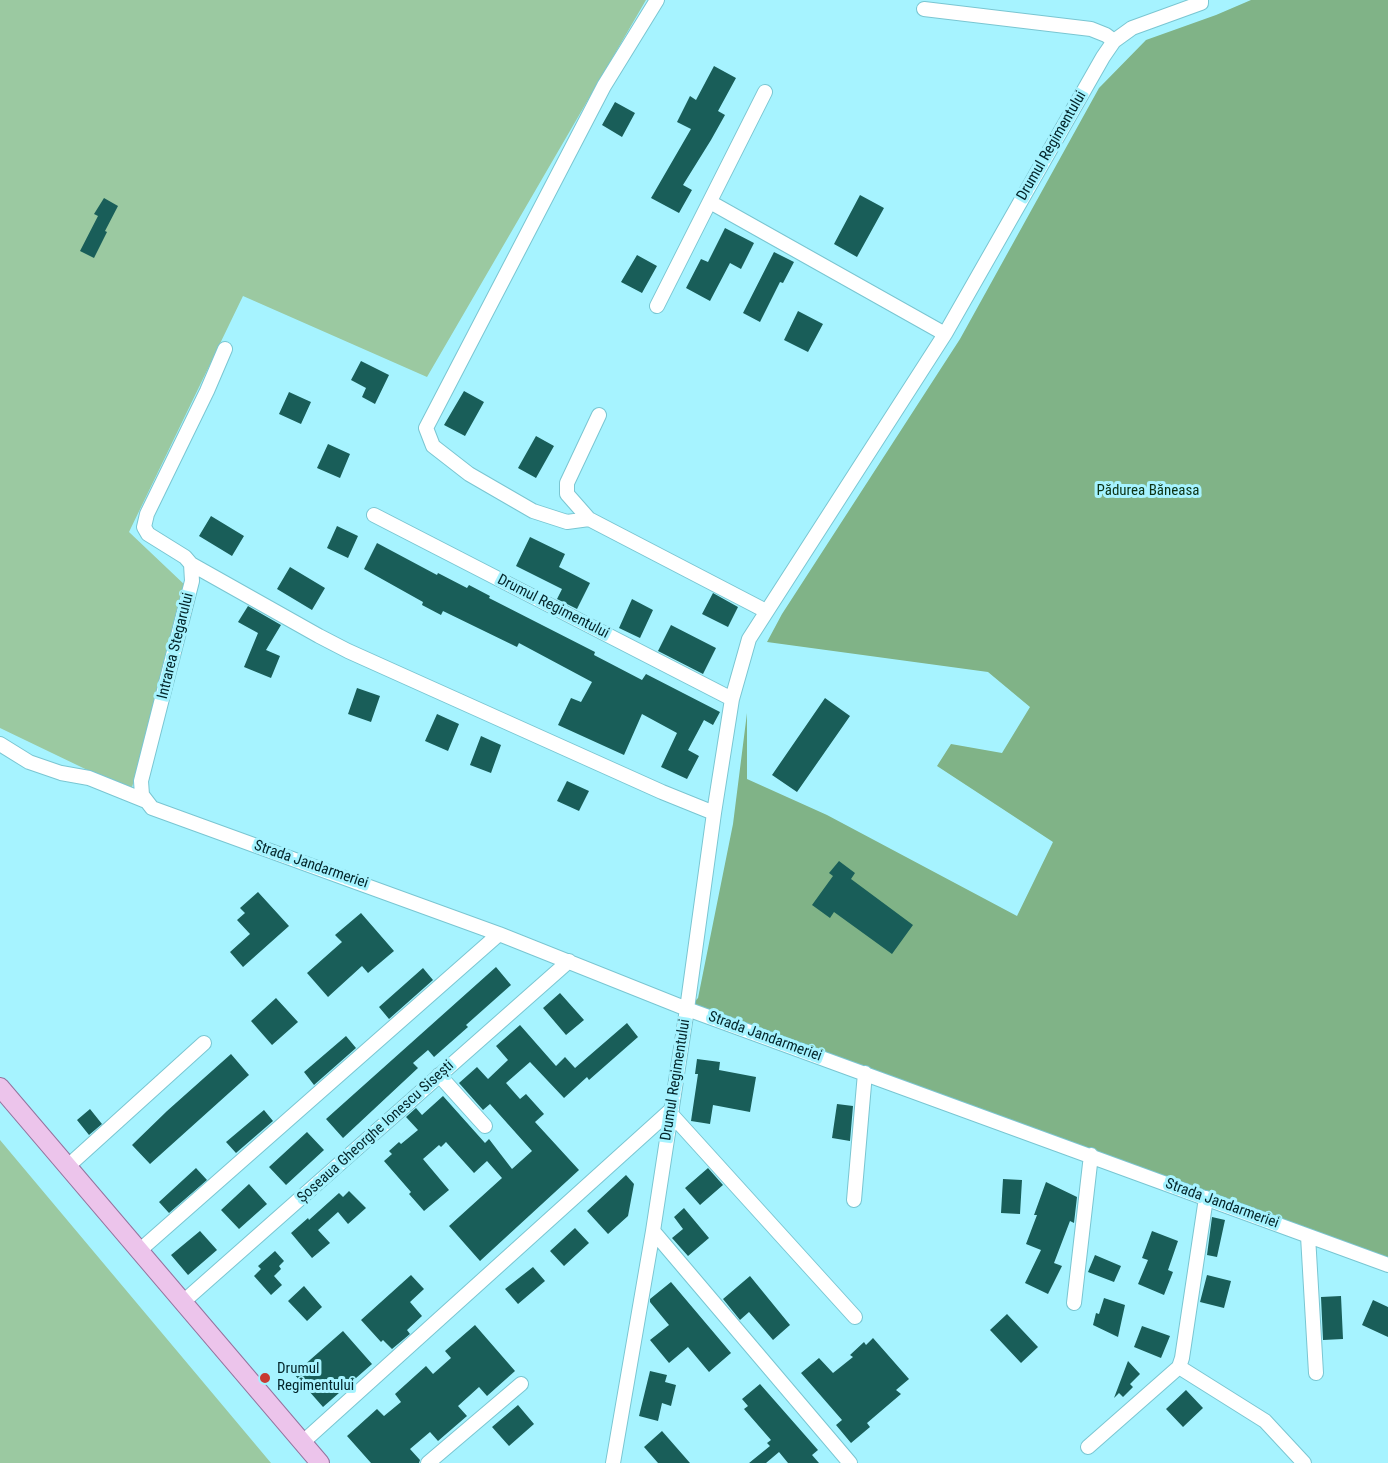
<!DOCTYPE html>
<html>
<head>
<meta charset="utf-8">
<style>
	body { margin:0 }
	canvas { display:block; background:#a6f3ff }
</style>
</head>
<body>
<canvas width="1388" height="1463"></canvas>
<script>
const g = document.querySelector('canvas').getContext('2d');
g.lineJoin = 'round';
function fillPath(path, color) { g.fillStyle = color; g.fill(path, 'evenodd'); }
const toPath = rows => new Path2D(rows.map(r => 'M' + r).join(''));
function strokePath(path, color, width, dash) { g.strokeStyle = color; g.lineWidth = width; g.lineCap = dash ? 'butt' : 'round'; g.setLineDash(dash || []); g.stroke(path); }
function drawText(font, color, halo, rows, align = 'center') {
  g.font = font + ' "Roboto Condensed",sans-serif'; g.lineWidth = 6; g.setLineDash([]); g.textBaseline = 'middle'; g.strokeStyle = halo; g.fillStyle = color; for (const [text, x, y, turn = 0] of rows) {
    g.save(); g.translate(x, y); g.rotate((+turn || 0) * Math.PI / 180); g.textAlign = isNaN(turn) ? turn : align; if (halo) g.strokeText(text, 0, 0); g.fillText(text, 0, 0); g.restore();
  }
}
const green = toPath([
	[0,0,646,0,427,377,243,296,129,532,187,587,131,791,0,728],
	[0,1140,271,1463,0,1463]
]);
const forest = toPath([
	[1251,0,1388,0,1388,1265,687,1009,698,998,733,824,747,713,747,779,827,815,1017,916,1053,842,937,766,951,744,1002,753,1030,707,988,672,767,642,782,614,960,339,1099,88,1146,40,1216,15]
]);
const building = toPath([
	[714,66,736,78,718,111,725,115,711,140,683,185,692,190,679,213,651,198,691,129,677,122,690,96,696,100],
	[615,102,635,113,622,137,602,125],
	[860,195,884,208,857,257,834,244],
	[104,198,118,206,105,231,107,232,94,258,80,251,98,216,94,214],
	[725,228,754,243,741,269,730,263,710,301,686,288,701,259,708,262],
	[774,252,794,262,783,283,780,282,760,322,743,313],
	[637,255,657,266,642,293,621,282],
	[798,311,823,324,808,352,784,340],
	[361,361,389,375,375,404,362,397,366,388,351,380],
	[464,391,484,402,465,436,444,425],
	[289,392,311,402,301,424,279,414],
	[536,436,554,446,536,478,518,468],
	[328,444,350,454,340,478,317,468],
	[211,516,244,536,232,556,199,536],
	[337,526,358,536,348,558,327,548],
	[530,537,565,554,559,567,590,583,577,609,557,599,562,589,516,566],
	[377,543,437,575,438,573,467,588,469,585,490,596,489,598,595,652,594,655,642,680,646,674,720,712,713,725,704,720,688,750,699,756,687,779,661,767,677,733,642,714,624,755,558,725,571,698,581,702,592,682,519,643,517,647,443,611,441,615,422,605,423,602,364,569],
	[290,567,325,588,312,610,277,589],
	[713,593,738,607,728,627,702,614],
	[632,599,653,610,640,638,619,628],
	[248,606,281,625,266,650,280,656,271,678,244,667,258,633,238,622],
	[671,625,716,648,703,674,658,651],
	[357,688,380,696,371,722,348,714],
	[825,698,850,716,797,792,772,775],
	[437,714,459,724,448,751,425,741],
	[481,736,501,745,491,773,470,765],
	[567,781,589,791,579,811,557,801],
	[839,861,855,873,851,879,913,925,892,954,834,912,830,918,812,905,833,876,829,873],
	[258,892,289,926,243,967,230,952,250,934,237,920,245,913,240,908],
	[361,913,394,951,368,973,362,966,328,997,307,973,342,942,335,935],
	[496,967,511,985,466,1025,468,1027,434,1057,428,1050,413,1063,418,1068,343,1138,326,1119],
	[423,968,433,980,389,1019,379,1007],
	[560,993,584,1020,566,1035,543,1008],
	[276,998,298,1022,272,1045,251,1021],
	[627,1023,638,1037,589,1080,587,1077,564,1098,530,1062,506,1083,520,1099,526,1094,544,1114,535,1122,579,1170,480,1261,449,1226,502,1178,487,1161,474,1173,446,1142,441,1147,439,1145,423,1159,449,1190,424,1211,409,1194,411,1192,384,1161,392,1154,389,1151,399,1142,401,1144,418,1130,406,1117,416,1108,422,1115,443,1096,485,1143,489,1139,512,1169,532,1151,490,1104,483,1110,459,1083,477,1067,488,1079,508,1060,496,1046,520,1025,556,1066,565,1057,575,1068],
	[346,1036,356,1048,314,1085,304,1072],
	[231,1054,249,1075,150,1164,132,1145,167,1111],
	[697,1059,720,1062,719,1070,756,1077,750,1112,713,1105,710,1124,691,1121,698,1074,695,1074],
	[837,1104,853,1106,850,1141,832,1138],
	[90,1109,102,1124,89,1135,77,1120],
	[264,1110,273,1121,236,1153,226,1142],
	[307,1132,324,1150,286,1185,269,1167],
	[196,1168,207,1180,169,1213,159,1202],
	[708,1168,723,1185,700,1205,685,1188],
	[626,1175,634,1184,628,1216,608,1234,587,1211],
	[1003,1179,1022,1180,1020,1214,1001,1213],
	[1046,1182,1077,1197,1074,1223,1070,1221,1054,1263,1062,1266,1048,1294,1025,1283,1041,1250,1026,1244,1037,1215,1034,1215],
	[249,1184,267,1204,239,1229,221,1210],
	[349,1191,366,1208,348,1224,338,1212,318,1230,330,1243,312,1258,291,1233,308,1218,309,1220,339,1193,343,1197],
	[684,1208,709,1238,688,1256,672,1238,683,1229,674,1217],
	[1212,1217,1225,1220,1217,1257,1207,1255],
	[575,1228,589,1243,564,1266,550,1251],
	[200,1231,217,1250,188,1275,171,1255],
	[1152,1231,1178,1241,1168,1270,1173,1272,1164,1295,1138,1284,1148,1260,1142,1258],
	[275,1251,284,1261,279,1266,281,1269,274,1276,282,1285,271,1295,254,1276,261,1269,258,1266],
	[1095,1255,1121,1266,1114,1282,1088,1272],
	[533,1267,545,1281,518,1304,505,1289],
	[411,1275,424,1289,410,1302,422,1316,407,1330,410,1334,392,1349,383,1340,381,1342,361,1320],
	[1207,1275,1231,1281,1224,1308,1200,1302],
	[750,1276,790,1325,773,1340,749,1312,740,1320,723,1299],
	[671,1282,731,1353,709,1372,688,1347,669,1363,650,1340,669,1325,650,1302,650,1299],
	[304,1286,322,1307,307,1321,288,1301],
	[1341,1296,1343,1339,1323,1340,1321,1297],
	[1104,1298,1125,1305,1118,1337,1093,1325,1096,1313,1099,1314],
	[1373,1300,1388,1307,1388,1337,1362,1325],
	[1007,1314,1038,1347,1021,1363,990,1330],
	[475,1325,515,1371,487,1396,479,1387,458,1406,467,1416,438,1441,430,1432,410,1449,420,1460,419,1463,371,1463,347,1436,377,1409,384,1416,401,1402,395,1394,426,1366,433,1374,451,1358,445,1351],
	[1142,1326,1170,1336,1161,1358,1134,1347],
	[343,1331,372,1364,323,1407,294,1374],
	[873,1338,909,1379,896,1390,901,1394,867,1423,870,1427,851,1443,836,1425,842,1420,801,1373,819,1358,833,1373,853,1357,850,1355,864,1342,866,1345],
	[1128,1361,1140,1374,1130,1384,1133,1387,1123,1397,1119,1393,1114,1398],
	[650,1371,667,1375,665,1382,676,1385,671,1406,662,1403,658,1421,639,1416],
	[760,1384,818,1450,812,1455,819,1463,788,1463,779,1452,766,1463,749,1463,770,1446,767,1443,771,1440,744,1409,748,1406,742,1399],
	[1186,1390,1203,1408,1183,1427,1166,1409],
	[518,1405,534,1424,509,1446,492,1427],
	[662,1431,690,1463,658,1463,644,1447]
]);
const minor = toPath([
	[924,9,1091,29,1106,35,1114,41],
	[710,202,945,334],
	[657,306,765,92],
	[225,349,207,391,147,514,144,527,148,534,185,557,191,564,192,581,141,781,142,795,152,808,499,934,687,1009,1388,1265],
	[599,415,567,483,567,494,589,519,766,611],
	[374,515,732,699],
	[589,519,567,522,533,511,469,474,433,446,426,428,604,86,657,0],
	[191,564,319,636,348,651,662,792,714,813],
	[0,744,29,762,61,773,89,778,146,801],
	[439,1075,485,1126],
	[671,1114,855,1317],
	[67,1167,204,1043],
	[854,1200,865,1073],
	[653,1231,850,1463],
	[1308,1236,1316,1373],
	[139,1251,499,934],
	[183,1302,569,961],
	[1074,1303,1091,1155],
	[1179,1367,1265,1421,1304,1463],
	[303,1442,672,1109],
	[1088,1447,1179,1367,1182,1358,1206,1198],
	[428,1463,521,1384],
	[613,1463,653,1231,687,1009,714,813,732,699,749,639,945,334,1103,57,1114,41,1132,28,1201,3,1201,0]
]);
const major = toPath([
	[0,1087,320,1463]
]);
const markers = [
	[265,1378,6,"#c83a31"]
];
const streetNames = [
	["Drumul Regimentului",1052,146,-60],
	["Drumul Regimentului",553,607,27],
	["Intrarea Stegarului",176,646,-76],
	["Strada Jandarmeriei",311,865,19],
	["Strada Jandarmeriei",765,1037,20],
	["Drumul Regimentului",676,1080,-81],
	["Șoseaua Gheorghe Ionescu Sisești",376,1132,-42],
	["Strada Jandarmeriei",1222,1204,20]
];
const parkNames = [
	["Pădurea Băneasa",1148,491]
];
const poiNames = [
	["Drumul",277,1369],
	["Regimentului",277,1386]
];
fillPath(green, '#9bc9a1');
fillPath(forest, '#80b387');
fillPath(building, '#195e59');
strokePath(minor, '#7ac6d2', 16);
strokePath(major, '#93739e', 20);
strokePath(minor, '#fff', 14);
strokePath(major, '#ecc4eb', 18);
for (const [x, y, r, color] of markers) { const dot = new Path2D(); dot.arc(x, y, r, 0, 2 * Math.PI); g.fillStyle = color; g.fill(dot); strokePath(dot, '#a6f3ff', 2); }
drawText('15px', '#03252a', '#a6f3ff', streetNames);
drawText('15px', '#0c3315', '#a6f3ff', parkNames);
drawText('15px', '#03252a', '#a6f3ff', poiNames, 'left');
</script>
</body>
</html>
